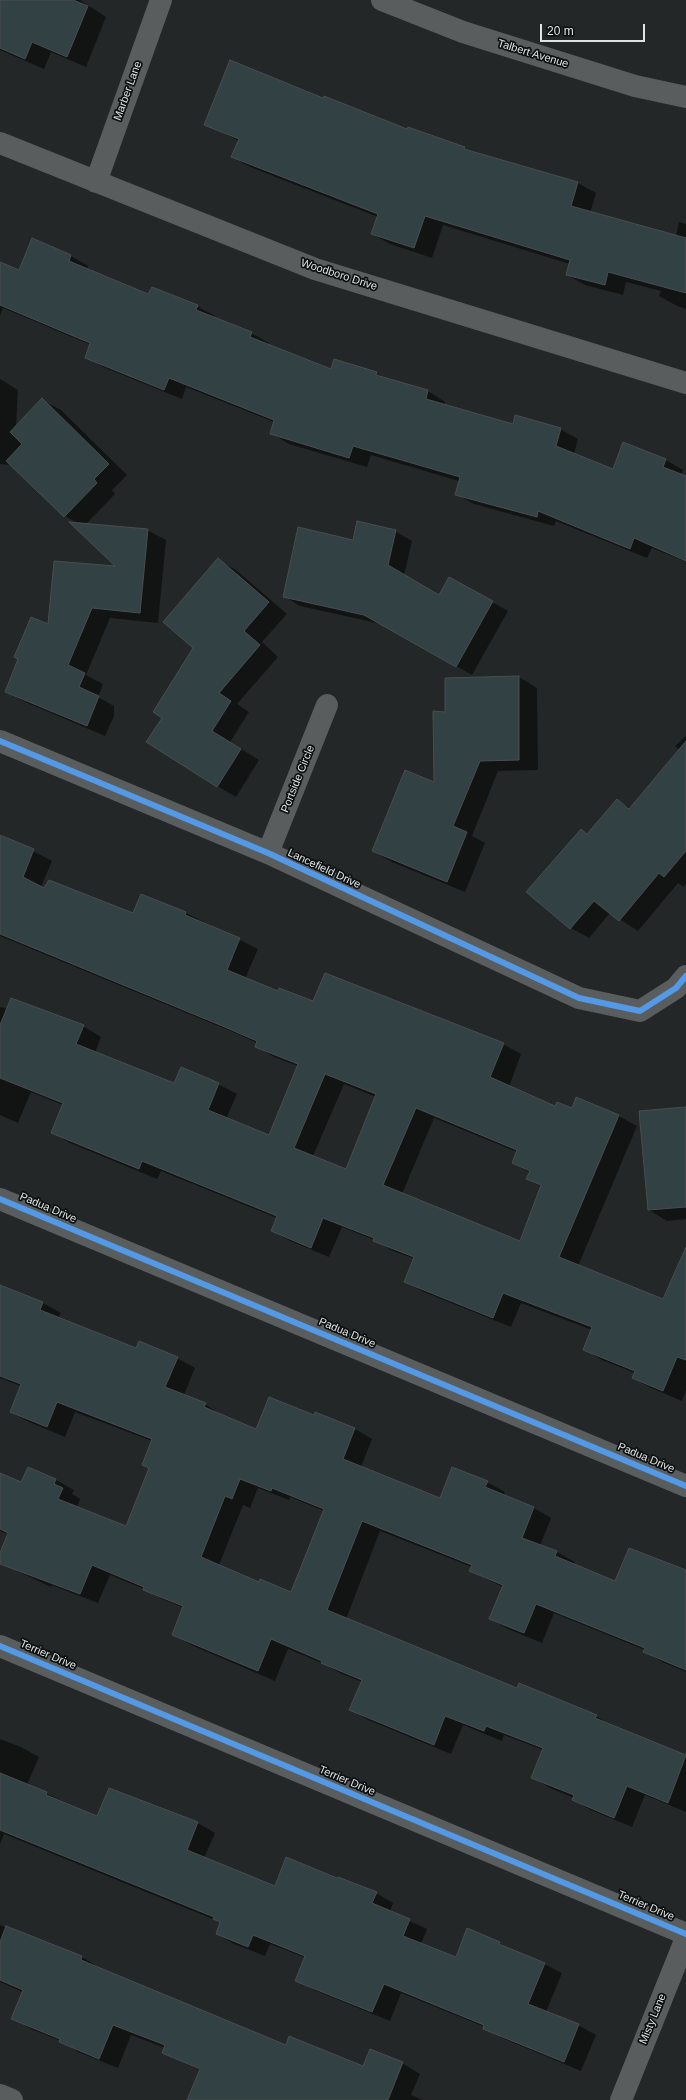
<!DOCTYPE html>
<html>
<head>
<meta charset="utf-8">
<style>
	body { margin:0 }
	#map { position:relative; width:686px; height:2100px; overflow:hidden; background:#232727; font-family:Arial,sans-serif }
	canvas { display:block }
	.scale { position:absolute; left:540px; top:24px; width:105px; height:18px; box-sizing:border-box; border:2px solid #dfe3e4; border-top:0; padding-left:5px; font-size:12px; line-height:14px; white-space:nowrap; color:#dfe3e4; -webkit-text-stroke:3px #0d1011; paint-order:stroke }
</style>
</head>
<body>
<div id="map">
<canvas width="686" height="2100"></canvas>
<div class="scale">20 m</div>
</div>
<script>
const g = document.querySelector('canvas').getContext('2d');
g.lineJoin = 'round';
function fillPath(path, color) { g.fillStyle = color; g.fill(path, 'evenodd'); }
const toPath = rows => new Path2D(rows.map(r => 'M' + r).join(''));
function strokePath(path, color, width, dash) { g.strokeStyle = color; g.lineWidth = width; g.lineCap = dash ? 'butt' : 'round'; g.setLineDash(dash || []); g.stroke(path); }
function drawText(font, color, halo, rows, align = 'center') {
  g.font = font + ' Arial,sans-serif'; g.lineWidth = 3.5; g.setLineDash([]); g.textBaseline = 'middle'; g.strokeStyle = halo; g.fillStyle = color; for (const [text, x, y, turn = 0] of rows) {
    g.save(); g.translate(x, y); g.rotate((+turn || 0) * Math.PI / 180); g.textAlign = isNaN(turn) ? turn : align; if (halo) g.strokeText(text, 0, 0); g.fillText(text, 0, 0); g.restore();
  }
}
const shadow = toPath([
	[0,0,80,0,106,17,86,67,51,52,44,69,0,50],
	[323,99,408,130,464,148,471,152,578,183,596,193,590,213,676,236,679,222,686,224,686,309,677,306,659,296,661,291,626,282,623,295,585,285,567,275,570,264,443,225,432,258,390,244,372,234,378,217,250,167,232,157,239,141,205,124],
	[33,239,71,256,88,266,87,270,149,296,197,306,215,316,214,318,251,333,269,343,268,345,332,370,376,373,388,380,428,391,445,402,445,405,514,425,560,429,578,439,574,454,614,470,624,444,666,460,683,470,681,476,686,478,686,562,652,548,647,558,556,521,554,526,474,504,456,494,459,481,371,455,367,467,289,444,271,433,274,422,186,387,182,399,103,367,86,357,91,345,3,308,0,316,0,263,19,271],
	[0,379,18,390,16,427,42,400,61,410,127,475,112,490,115,494,86,524,147,530,166,540,158,623,110,618,86,675,103,684,98,697,114,706,114,716,105,736,25,702,6,692,49,626,118,567,77,523,65,516,12,465,0,464],
	[395,531,412,541,404,576,440,596,492,602,508,611,472,675,381,624,300,606,284,596,353,541],
	[218,560,236,570,287,614,262,642,278,657,237,704,249,712,230,742,259,760,236,797,217,786,163,718,194,648],
	[519,677,537,688,538,770,498,771,472,836,485,843,465,892,392,862,373,851,435,784,446,713],
	[686,736,686,884,684,887,678,883,638,931,610,913,589,938,571,928,581,830,589,834,617,801,631,808,679,750,675,746],
	[0,834,52,861,41,887,134,914,142,895,186,913,258,949,245,979,278,992,314,1003,503,1044,521,1054,509,1087,556,1107,619,1116,637,1126,578,1266,664,1301,686,1279,686,1390,682,1401,651,1388,633,1378,635,1373,602,1360,584,1349,592,1330,521,1303,511,1327,424,1292,405,1282,415,1259,393,1251,377,1241,342,1227,329,1257,290,1241,272,1231,277,1218,161,1171,157,1179,70,1143,52,1132,63,1105,31,1092,18,1123,0,1115,0,1007,83,1026,101,1037,95,1053,175,1084,218,1084,237,1094,226,1119,270,1136,298,1066,274,1057,256,1046,257,1043,240,1035,0,936],
	[344,1084,376,1097,346,1170,313,1156],
	[434,1118,517,1152,513,1163,530,1173,527,1179,542,1187,521,1242,402,1194],
	[686,1108,686,1219,667,1221,649,1210],
	[0,1286,43,1303,61,1313,58,1318,136,1350,177,1358,195,1368,184,1395,205,1404,223,1416,257,1430,314,1416,355,1429,372,1439,361,1467,440,1499,487,1482,505,1492,504,1495,534,1508,551,1518,540,1546,557,1552,575,1562,573,1565,616,1582,686,1572,686,1672,662,1662,645,1652,645,1650,554,1613,542,1643,508,1629,490,1619,503,1587,470,1571,472,1567,380,1531,346,1619,517,1689,596,1716,614,1727,686,1756,686,1812,645,1795,632,1827,591,1810,573,1800,574,1798,550,1788,532,1777,543,1750,504,1735,502,1741,463,1725,451,1754,368,1720,351,1710,362,1682,340,1673,322,1663,288,1649,275,1681,191,1645,173,1634,184,1608,162,1599,144,1589,110,1575,98,1603,51,1585,51,1587,0,1563,0,1556,9,1535,0,1531,0,1474,22,1483,28,1469,56,1480,74,1490,72,1494,80,1499,77,1507,127,1527,150,1468,152,1441,75,1412,65,1437,29,1422,11,1412,21,1386,0,1378],
	[258,1488,289,1500,290,1497,324,1511,292,1593,260,1583,219,1565,243,1505,250,1508],
	[0,1739,21,1747,39,1757,27,1785,98,1817,109,1789,198,1823,215,1833,204,1858,275,1887,376,1893,393,1903,390,1912,427,1929,421,1944,457,1958,499,1943,516,1952,544,1964,562,1973,546,2012,578,2025,596,2035,581,2071,502,2038,485,2027,401,1993,390,2021,314,1990,297,1980,306,1958,270,1944,265,1956,234,1944,217,1934,220,1922,4,1834,0,1844],
	[0,1925,82,1957,100,1968,286,2046,364,2068,402,2063,420,2074,411,2095,423,2100,189,2100,201,2071,163,2052,165,2048,131,2035,118,2068,78,2052,61,2041,31,2029,13,2018,23,1992,0,1982]
]);
const building = toPath([
	[0,0,73,0,88,6,67,57,32,42,25,59,0,48,0,0],
	[230,60,323,98,324,96,407,129,408,127,465,147,464,149,578,182,571,206,686,238,686,293,608,272,605,285,566,275,570,260,425,216,414,248,371,234,378,214,231,157,239,139,204,125,230,60],
	[32,238,71,255,69,261,148,294,152,287,198,305,196,310,252,332,250,337,331,369,334,359,377,372,376,375,428,390,426,399,513,424,515,415,561,428,556,446,613,469,623,442,666,459,663,467,686,476,686,561,634,538,630,549,538,511,537,517,455,495,460,477,353,446,349,458,270,434,274,420,169,378,164,390,85,358,90,343,0,305,0,262,19,270,32,238],
	[42,398,109,464,94,479,97,483,64,517,6,461,22,444,10,432,42,398],
	[357,521,396,530,388,565,439,595,449,577,493,601,456,667,364,615,283,597,298,527,353,540,357,521],
	[69,522,148,529,140,613,92,608,68,665,85,673,79,687,99,696,87,726,5,692,18,659,14,657,31,617,48,624,54,561,115,566,69,522],
	[218,558,269,602,244,631,260,645,219,693,231,701,212,731,241,749,217,787,146,742,162,718,153,712,193,648,163,622,218,558],
	[519,676,519,760,480,761,453,826,467,832,447,882,372,851,405,770,434,782,433,711,445,712,445,678,519,676],
	[686,741,686,851,664,877,659,873,619,921,594,901,570,929,526,892,581,829,587,834,617,799,629,809,686,741],
	[0,835,34,849,23,877,44,888,49,880,133,913,141,894,186,912,185,915,240,938,227,970,278,991,279,988,313,1001,325,973,504,1043,490,1077,555,1106,557,1102,572,1108,576,1097,619,1115,559,1257,663,1299,686,1247,686,1360,677,1357,663,1391,632,1378,635,1371,583,1350,592,1327,503,1293,493,1318,404,1282,414,1257,373,1241,374,1238,323,1218,311,1248,271,1231,277,1216,142,1161,139,1169,51,1133,63,1103,0,1078,0,1025,11,998,84,1025,76,1044,174,1083,181,1067,219,1083,208,1110,269,1135,298,1064,255,1047,257,1041,220,1025,0,934,0,835],
	[325,1074,376,1094,346,1169,294,1148,325,1074],
	[416,1108,517,1150,512,1163,530,1171,526,1179,541,1185,520,1241,383,1185,416,1108],
	[686,1107,686,1207,648,1210,639,1111,686,1107],
	[0,1285,43,1302,40,1310,136,1348,139,1341,178,1357,165,1387,206,1403,204,1407,256,1429,269,1397,314,1415,315,1412,355,1428,343,1459,440,1498,452,1467,488,1481,485,1487,534,1507,522,1538,557,1551,555,1556,615,1581,629,1548,686,1570,686,1670,643,1652,645,1648,536,1604,524,1633,489,1619,503,1585,469,1571,472,1565,362,1521,327,1610,517,1688,519,1683,597,1715,595,1718,686,1755,668,1803,627,1786,614,1818,572,1800,574,1795,531,1778,543,1748,486,1726,484,1731,445,1716,434,1745,349,1710,362,1680,321,1663,322,1661,271,1639,258,1671,172,1635,183,1606,143,1590,144,1587,92,1565,80,1594,0,1564,0,1553,8,1533,0,1529,0,1473,21,1482,28,1467,56,1479,54,1484,63,1488,58,1499,126,1526,149,1468,142,1465,152,1439,57,1402,47,1427,10,1412,21,1384,0,1376,0,1285],
	[240,1479,271,1491,272,1488,324,1509,291,1592,260,1579,259,1582,201,1557,225,1496,232,1499,240,1479],
	[0,1773,47,1792,46,1795,97,1816,109,1788,198,1822,187,1850,275,1886,286,1857,337,1878,338,1877,377,1892,372,1903,410,1919,403,1936,456,1957,467,1928,500,1942,499,1944,545,1963,528,2004,579,2024,564,2062,483,2029,484,2025,384,1984,372,2012,295,1981,305,1956,253,1935,248,1947,216,1934,220,1922,213,1919,214,1917,0,1830,0,1773],
	[6,1926,82,1956,81,1960,286,2045,289,2036,363,2066,370,2049,403,2062,388,2100,187,2100,200,2069,162,2053,165,2045,113,2025,99,2059,59,2042,60,2039,11,2019,23,1990,0,1980,0,1942,6,1926]
]);
const minor = toPath([
	[0,143,315,269,686,383],
	[96,182,161,0],
	[0,741,268,853,579,998,640,1011,676,988,686,976],
	[268,853,327,705],
	[0,1199,686,1486],
	[0,1646,686,1934],
	[0,2095,12,2100],
	[621,2100,686,1938]
]);
const tertiary = toPath([
	[382,0,463,32,635,86,686,97]
]);
const cycleway = toPath([
	[0,741,268,853,579,998,640,1011,676,988,686,976],
	[0,1199,686,1486],
	[0,1646,686,1934]
]);
const streetNames = [
	["Talbert Avenue",533,54,17],
	["Marber Lane",128,91,-70],
	["Woodboro Drive",339,275,18],
	["Portside Circle",298,779,-68],
	["Lancefield Drive",324,869,25],
	["Padua Drive",48,1208,23],
	["Padua Drive",347,1333,23],
	["Padua Drive",646,1458,23],
	["Terrier Drive",48,1655,23],
	["Terrier Drive",347,1781,23],
	["Terrier Drive",646,1906,23],
	["Misty Lane",653,2019,-68]
];
fillPath(shadow, '#0007');
fillPath(building, '#324244');
strokePath(building, '#4a4d4e', 1);
strokePath(minor, '#5a5d5d', 22);
strokePath(tertiary, '#5a5d5d', 22);
strokePath(cycleway, '#5399e6', 6);
drawText('11px', '#dfe3e4', '#0d1011', streetNames);
</script>
</body>
</html>
